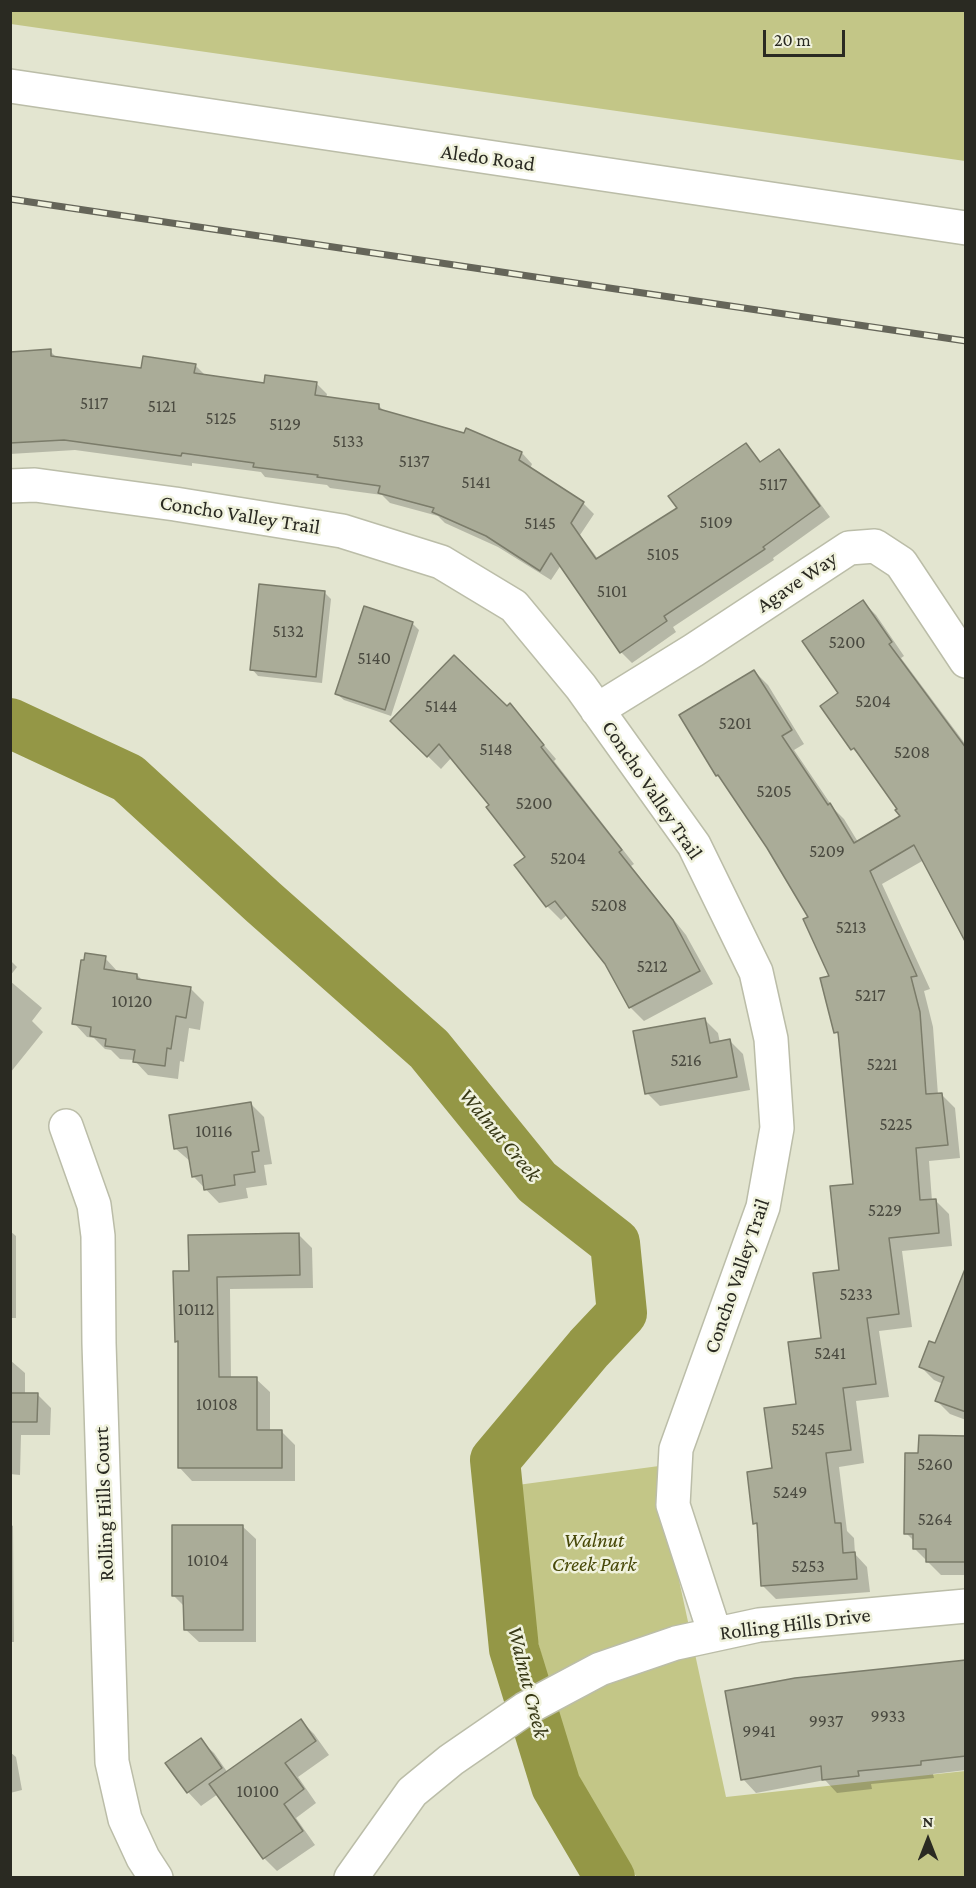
<!DOCTYPE html>
<html>
<head>
<meta charset="utf-8">
<style>
	body { margin:0 }
	#map { position:relative; width:976px; height:1888px; overflow:hidden; background:#e3e5d0; font-family:"Crimson Pro",serif }
	canvas { display:block }
	.frame { position:absolute; inset:0; border:12px solid #2a2a22; pointer-events:none }
	.north { position:absolute; left:898px; top:1810px; width:60px; height:60px; -webkit-text-stroke:4px #f0f2dd; paint-order:stroke; rotate:0deg; font-size:16px; font-weight:700; line-height:24px; text-align:center; color:#2a2a22 }
	.north::after { content:''; display:block; margin:auto; width:21px; height:27px; background:#2a2a22; clip-path:polygon(50% 0,100% 100%,50% 72%,0 100%) }
	.scale { position:absolute; left:763px; top:30px; width:82px; height:27px; box-sizing:border-box; border:3px solid #2a2a22; border-top:0; padding-left:8px; font-size:18px; line-height:21px; white-space:nowrap; color:#2a2a22; -webkit-text-stroke:4px #f0f2dd; paint-order:stroke }
</style>
</head>
<body>
<div id="map">
<canvas width="976" height="1888"></canvas>
<div class="frame"></div>
<div class="north">N</div>
<div class="scale">20 m</div>
</div>
<script>
const g = document.querySelector('canvas').getContext('2d');
g.lineJoin = 'round';
function fillPath(path, color) { g.fillStyle = color; g.fill(path, 'evenodd'); }
const toPath = rows => new Path2D(rows.map(r => 'M' + r).join(''));
function strokePath(path, color, width, dash) { g.strokeStyle = color; g.lineWidth = width; g.lineCap = dash ? 'butt' : 'round'; g.setLineDash(dash || []); g.stroke(path); }
function drawText(font, color, halo, rows, align = 'center') {
  g.font = font + ' "Crimson Pro",serif'; g.lineWidth = 5; g.setLineDash([]); g.textBaseline = 'middle'; g.strokeStyle = halo; g.fillStyle = color; for (const [text, x, y, turn = 0] of rows) {
    g.save(); g.translate(x, y); g.rotate((+turn || 0) * Math.PI / 180); g.textAlign = isNaN(turn) ? turn : align; if (halo) g.strokeText(text, 0, 0); g.fillText(text, 0, 0); g.restore();
  }
}
const green = toPath([
	[11,10,965,11,965,161,11,24],
	[659,1466,659,1488,726,1797,965,1771,965,1877,637,1877,609,1844,575,1781,518,1567,510,1486]
]);
const shadow = toPath([
	[50,351,58,359,142,370,195,365,206,376,266,384,316,383,327,394,326,398,379,406,385,412,522,453,532,464,530,469,583,503,594,514,580,535,598,559,679,509,746,445,762,463,779,451,789,461,830,517,773,558,774,560,673,627,676,632,632,663,621,652,561,565,551,580,498,547,445,523,438,516,390,503,382,495,330,488,327,485,265,477,261,472,192,463,192,466,75,450,10,454,10,354],
	[325,593,331,599,322,683,258,676,252,669],
	[863,602,876,615,904,656,901,658,966,745,966,945,924,860,882,884,930,989,924,991,933,1027,938,1095,941,1094,955,1108,960,1158,929,1161,932,1201,935,1200,949,1214,952,1246,902,1251,912,1327,879,1331,889,1397,856,1401,864,1463,839,1467,847,1531,854,1538,855,1554,867,1567,870,1592,776,1599,763,1586,758,1527,755,1523,823,1339,840,1271,855,1186,840,1037,836,1032,831,977,810,918,768,847,725,783,717,775,754,671,768,685,804,744,794,750,834,809,844,819,858,842,902,817,899,809,864,760,853,749,840,694],
	[412,623,419,630,391,716,344,700,337,694],
	[510,705,556,759,554,761,634,864,631,866,686,935,713,984,644,1021,630,1007,607,963,567,915,561,920,547,906,516,866,528,857,491,805,452,757,441,769,392,721,507,708],
	[105,958,119,973,137,975,143,981,190,988,204,1002,200,1030,189,1028,184,1062,180,1061,178,1079,148,1075,134,1060,120,1059,111,1050,105,1049,94,1038,87,1037,74,1023],
	[10,960,17,967,10,976],
	[10,981,42,1008,32,1021,43,1032,10,1073],
	[704,1019,718,1033,720,1043,730,1041,743,1054,750,1090,660,1106,647,1093],
	[251,1104,264,1117,272,1164,264,1165,267,1185,246,1188,248,1198,219,1203,193,1176,191,1162,176,1149],
	[10,1231,16,1236,16,1318,10,1318],
	[298,1234,312,1248,313,1288,230,1289,231,1379,256,1379,270,1392,270,1431,281,1431,295,1445,295,1481,192,1481,179,1467,179,1344,176,1341,190,1272],
	[966,1288,966,1420,950,1414,937,1401,943,1384,934,1380,921,1367],
	[10,1360,25,1373,25,1394,38,1395,51,1408,50,1435,21,1435,20,1475,10,1474],
	[966,1438,966,1575,941,1575,914,1548,914,1541,906,1533,920,1455],
	[10,1524,13,1526,14,1642,10,1642],
	[242,1526,256,1539,256,1642,199,1642,185,1629,185,1607,174,1596],
	[966,1662,966,1770,933,1774,934,1778,871,1784,872,1789,837,1793,825,1780,756,1793,743,1779],
	[301,1721,314,1734,329,1755,298,1777,316,1803,296,1818,315,1845,277,1871,264,1858,218,1794,201,1806,188,1792,200,1740,214,1753,228,1773],
	[10,1752,16,1757,22,1790,10,1793]
]);
const river = toPath([
	[10,723,128,778,263,902,429,1049,537,1182,615,1243,622,1313,589,1348,495,1460,514,1649,556,1786,610,1878]
]);
const building = toPath([
	[51,349,51,356,141,368,143,356,196,364,194,373,264,383,265,375,317,382,315,395,379,404,379,409,464,433,466,428,522,452,519,460,584,502,571,523,596,559,677,508,668,496,746,443,760,462,779,449,820,506,763,547,765,549,664,616,667,621,620,653,551,553,540,571,486,536,432,512,434,508,378,493,380,486,317,477,318,475,253,467,254,463,182,453,181,456,64,440,10,443,10,352,51,349],
	[259,584,325,591,316,677,250,670,259,584],
	[863,600,892,642,889,644,966,748,966,943,914,845,870,871,917,976,911,977,920,1012,926,1094,942,1093,948,1145,916,1148,920,1200,936,1199,939,1233,889,1238,899,1314,867,1318,876,1384,843,1388,851,1450,826,1453,835,1523,841,1523,843,1553,855,1552,857,1579,761,1586,757,1523,753,1524,747,1472,772,1468,764,1408,796,1404,788,1342,821,1338,813,1273,839,1270,830,1186,853,1184,838,1032,834,1033,820,978,829,976,803,919,808,917,767,848,718,775,716,776,679,715,754,670,792,730,782,736,828,805,830,803,854,843,900,816,895,810,897,809,854,748,851,750,820,706,838,693,802,641,863,600],
	[364,606,413,622,385,710,335,694,364,606],
	[454,655,507,706,510,703,544,745,541,747,622,850,619,852,673,920,700,971,629,1008,605,964,555,901,546,907,514,865,525,857,486,807,489,805,439,744,427,757,390,721,454,655],
	[85,953,106,956,104,969,137,974,137,979,191,987,186,1018,176,1016,171,1049,167,1048,165,1066,133,1062,135,1050,105,1046,106,1039,90,1036,91,1027,72,1024,81,960,84,960,85,953],
	[705,1018,710,1043,730,1039,737,1077,645,1094,633,1031,705,1018],
	[251,1102,259,1151,252,1152,255,1172,234,1175,235,1185,204,1190,202,1175,192,1177,187,1147,174,1149,169,1115,251,1102],
	[299,1233,300,1275,217,1277,219,1377,257,1377,257,1430,282,1430,282,1468,178,1468,178,1341,175,1342,173,1271,189,1271,188,1235,299,1233],
	[965,1269,966,1269,966,1412,935,1401,944,1377,919,1367,929,1341,935,1343,965,1269],
	[10,1393,38,1393,37,1422,10,1422,10,1393],
	[919,1435,966,1436,966,1562,926,1562,926,1549,913,1549,913,1534,904,1534,905,1453,918,1453,919,1435],
	[172,1525,243,1525,243,1630,184,1630,183,1596,172,1596,172,1525],
	[966,1660,966,1756,921,1761,921,1765,858,1771,859,1776,822,1780,821,1766,741,1780,725,1691,795,1678,966,1660],
	[301,1719,316,1741,285,1763,304,1789,284,1804,303,1831,263,1859,209,1784,301,1719],
	[201,1738,222,1768,187,1793,165,1763,201,1738]
]);
const minor = toPath([
	[10,86,966,228],
	[10,486,35,485,175,504,342,531,441,562,514,606,581,687,694,845,756,972,771,1039,777,1128,763,1207,676,1449,673,1505,715,1634],
	[597,710,694,650,849,548,875,546,901,563,966,661],
	[66,1126,94,1205,98,1236,99,1343,112,1762,125,1819,143,1858,156,1878],
	[351,1878,412,1792,451,1760,525,1709,600,1669,676,1643,759,1625,966,1606]
]);
const rail = toPath([
	[10,199,966,341]
]);
const numberNames = [
	["5117",94,403],
	["5121",162,406],
	["5125",221,418],
	["5129",285,424],
	["5133",348,441],
	["5137",414,461],
	["5141",476,482],
	["5117",773,484],
	["5109",716,522],
	["5145",540,523],
	["5105",663,554],
	["5101",612,591],
	["5132",288,631],
	["5200",847,642],
	["5140",374,658],
	["5204",873,701],
	["5144",441,706],
	["5201",735,723],
	["5148",496,749],
	["5208",912,752],
	["5205",774,791],
	["5200",534,803],
	["5209",827,851],
	["5204",568,858],
	["5208",609,905],
	["5213",851,927],
	["5212",652,966],
	["5217",870,995],
	["10120",132,1001],
	["5216",686,1060],
	["5221",882,1064],
	["5225",896,1124],
	["10116",214,1131],
	["5229",885,1210],
	["5233",856,1294],
	["10112",196,1309],
	["5241",830,1353],
	["10108",217,1404],
	["5245",808,1429],
	["5260",935,1464],
	["5249",790,1492],
	["5264",935,1519],
	["10104",208,1560],
	["5253",808,1566],
	["9933",888,1716],
	["9937",826,1721],
	["9941",759,1731],
	["10100",258,1791]
];
const streetNames = [
	["Aledo Road",488,158,8],
	["Concho Valley Trail",240,515,9],
	["Agave Way",797,582,-34],
	["Concho Valley Trail",652,790,56],
	["Concho Valley Trail",737,1276,-71],
	["Rolling Hills Court",104,1504,-92],
	["Rolling Hills Drive",795,1624,-7]
];
const parkNames = [
	["Walnut",594,1541],
	["Creek Park",594,1565]
];
const waterNames = [
	["Walnut Creek",500,1135,50],
	["Walnut Creek",528,1682,76]
];
fillPath(green, '#c3c687');
fillPath(shadow, '#0003');
strokePath(river, '#949746', 50);
fillPath(building, '#aaac98');
strokePath(building, '#7b7c6a', 1.5);
strokePath(minor, '#bbbda8', 36);
strokePath(minor, '#fff', 33);
strokePath(rail, '#656559', 7);
strokePath(rail, '#f0f2dd', 4.5, [14]);
drawText('18px', '#4a4a40', null, numberNames);
drawText('21px', '#2a2a22', '#f0f2dd', streetNames);
drawText('italic 21px', '#474807', '#f0f2dd', parkNames);
drawText('italic 22px', '#373815', '#f0f2dd', waterNames);
</script>
</body>
</html>
